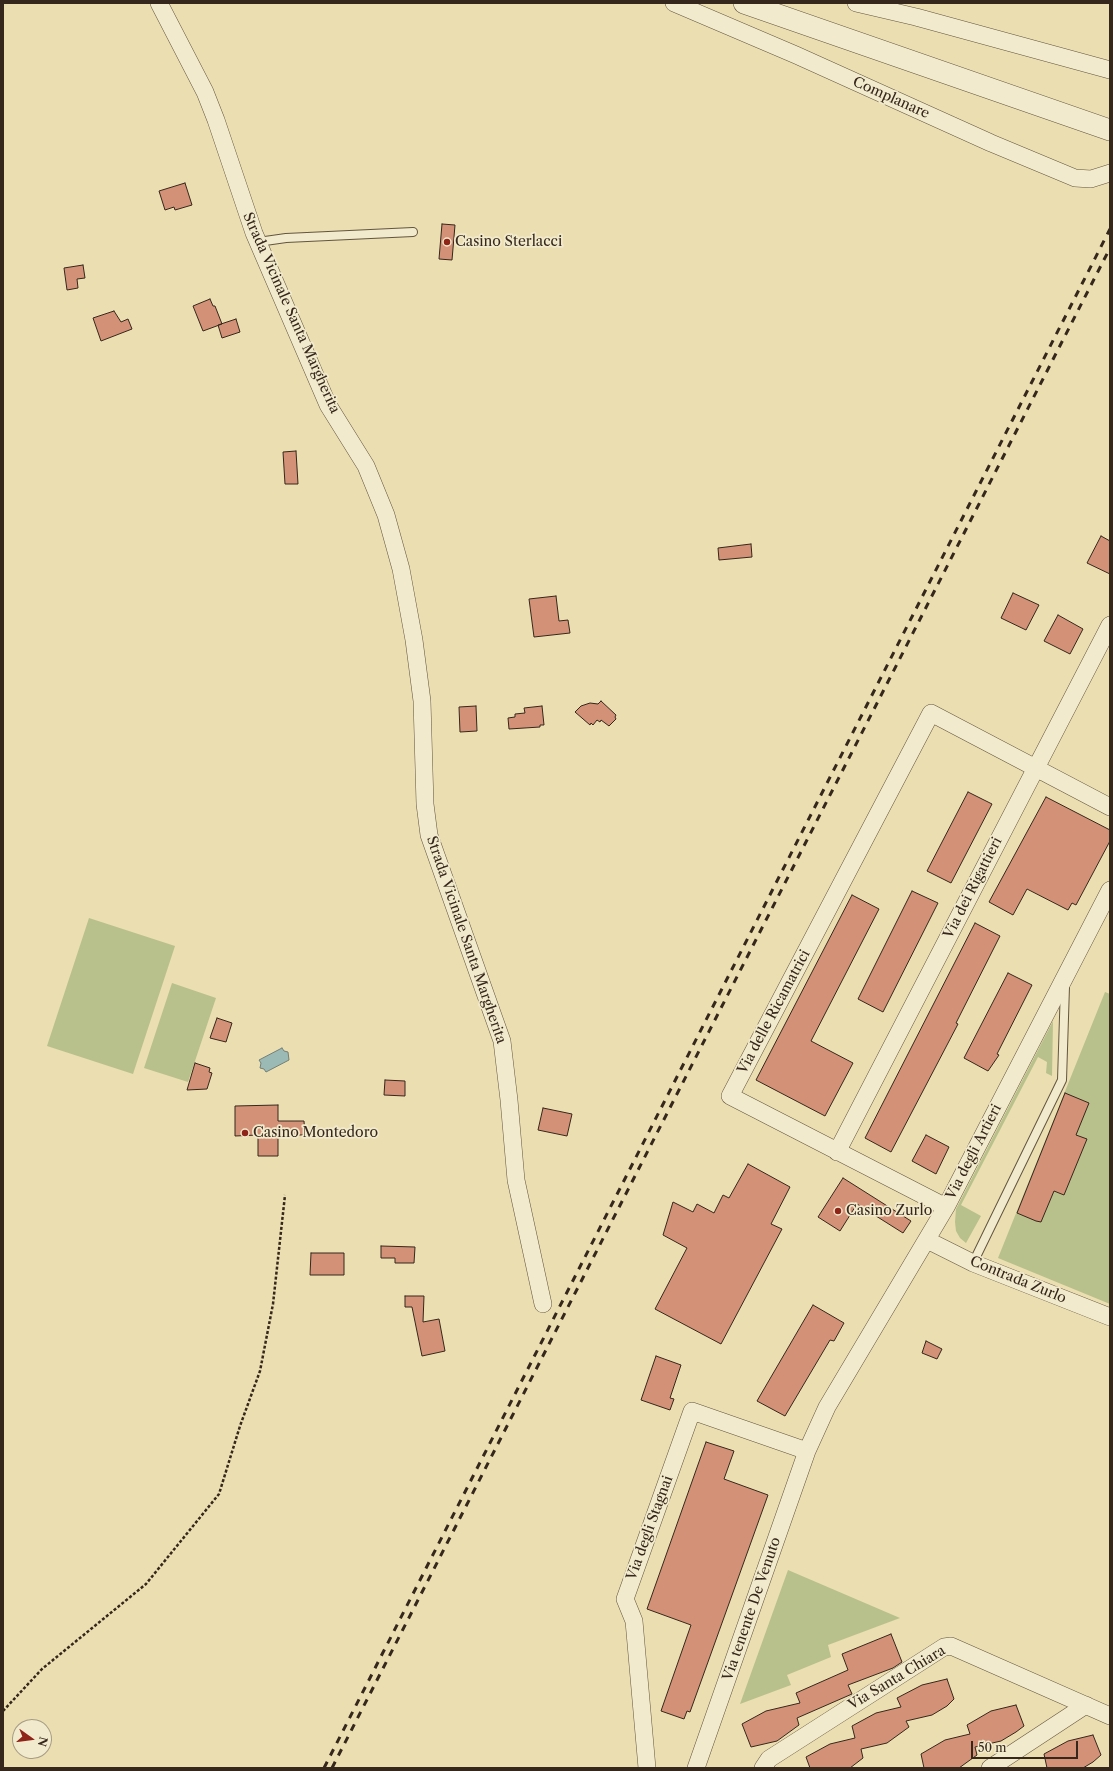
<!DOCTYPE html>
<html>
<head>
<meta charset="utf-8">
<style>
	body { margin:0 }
	#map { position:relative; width:1113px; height:1771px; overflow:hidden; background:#ebdeb1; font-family:"Libre Caslon Text",serif }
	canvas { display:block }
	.frame { position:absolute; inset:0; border:4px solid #35271c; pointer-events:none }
	.north { position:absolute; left:12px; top:1719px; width:40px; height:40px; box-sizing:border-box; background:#f2eacc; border:1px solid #a69c86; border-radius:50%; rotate:104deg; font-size:11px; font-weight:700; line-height:16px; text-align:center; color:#35271c }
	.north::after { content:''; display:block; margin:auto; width:14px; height:18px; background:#8f2418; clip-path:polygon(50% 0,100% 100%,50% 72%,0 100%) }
	.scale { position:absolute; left:971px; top:1741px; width:107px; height:18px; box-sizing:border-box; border:2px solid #35271c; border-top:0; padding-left:5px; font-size:12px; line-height:14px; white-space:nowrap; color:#35271c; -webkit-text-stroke:3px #f2eacc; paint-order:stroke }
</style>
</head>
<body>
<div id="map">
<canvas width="1113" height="1771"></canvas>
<div class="frame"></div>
<div class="north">N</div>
<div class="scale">50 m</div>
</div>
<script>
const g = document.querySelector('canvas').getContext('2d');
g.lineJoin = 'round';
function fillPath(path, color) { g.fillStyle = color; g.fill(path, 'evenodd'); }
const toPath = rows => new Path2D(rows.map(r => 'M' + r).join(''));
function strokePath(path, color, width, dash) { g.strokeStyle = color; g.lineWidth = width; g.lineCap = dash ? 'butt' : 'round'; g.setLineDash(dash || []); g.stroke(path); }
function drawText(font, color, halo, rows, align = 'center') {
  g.font = font + ' "Libre Caslon Text",serif'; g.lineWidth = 3.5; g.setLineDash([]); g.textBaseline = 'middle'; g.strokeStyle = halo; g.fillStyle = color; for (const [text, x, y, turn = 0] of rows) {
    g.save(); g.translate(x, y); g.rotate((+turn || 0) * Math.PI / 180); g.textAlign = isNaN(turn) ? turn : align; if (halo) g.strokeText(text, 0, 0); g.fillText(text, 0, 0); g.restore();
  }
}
const green = toPath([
	[89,918,175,946,133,1074,47,1046],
	[172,983,216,998,188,1082,144,1068],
	[1105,992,1110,994,1110,1304,998,1258],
	[1053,1021,1052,1076,1046,1073,1047,1062,1038,1057,961,1205,981,1216,966,1243,960,1238,956,1231,955,1222,956,1209],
	[788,1570,900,1618,828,1645,831,1657,787,1675,791,1685,740,1704]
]);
const water = toPath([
	[282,1048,284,1051,288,1052,289,1060,266,1072,264,1069,260,1068,261,1063,259,1060,282,1048]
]);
const building = toPath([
	[185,183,192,205,175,210,174,207,165,210,159,191,185,183],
	[442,224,455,225,452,260,439,259,442,224],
	[83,265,85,278,77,279,78,288,67,290,64,268,83,265],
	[210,299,213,306,215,306,222,324,203,331,193,306,210,299],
	[114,311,121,322,128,319,132,329,101,341,93,318,114,311],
	[236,319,240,332,222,338,218,325,236,319],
	[296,451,298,484,285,484,283,452,296,451],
	[1101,536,1110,541,1110,574,1087,563,1101,536],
	[751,544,752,557,719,560,718,548,751,544],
	[1013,593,1039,605,1026,630,1001,618,1013,593],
	[556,596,559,621,568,620,570,633,534,637,529,599,556,596],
	[1058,615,1083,629,1070,654,1044,641,1058,615],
	[601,701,616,715,615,717,616,719,609,726,601,720,600,722,597,720,593,725,591,723,590,725,575,712,581,706,590,703,598,704,601,701],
	[476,706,477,731,460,732,459,707,476,706],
	[542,706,544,725,540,725,540,727,509,729,508,718,515,717,515,714,525,713,524,708,542,706],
	[968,792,992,804,951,883,927,871,968,792],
	[1046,797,1110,830,1110,841,1076,905,1072,903,1068,910,1027,889,1013,915,989,902,1046,797],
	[912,891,938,903,883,1012,858,999,912,891],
	[852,895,879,909,811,1041,853,1063,825,1116,756,1080,852,895],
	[975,923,1000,936,956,1023,958,1024,891,1152,865,1138,975,923],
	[1008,973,1032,985,997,1054,999,1055,988,1071,964,1058,1008,973],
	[217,1018,232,1023,226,1042,210,1038,217,1018],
	[195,1063,210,1068,209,1072,212,1073,207,1089,187,1090,195,1063],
	[385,1080,405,1081,405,1096,384,1095,385,1080],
	[1065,1093,1089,1103,1076,1135,1087,1139,1064,1195,1054,1191,1041,1222,1036,1221,1017,1213,1065,1093],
	[278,1105,278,1121,304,1121,305,1135,278,1135,278,1156,258,1156,258,1135,235,1136,235,1106,278,1105],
	[543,1108,572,1114,567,1136,538,1130,543,1108],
	[926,1135,949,1147,936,1174,912,1161,926,1135],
	[748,1164,790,1187,771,1224,782,1229,721,1344,655,1309,687,1248,663,1235,673,1202,693,1212,697,1204,714,1213,723,1195,729,1198,748,1164],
	[843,1178,911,1221,903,1233,857,1204,840,1231,818,1217,843,1178],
	[381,1246,415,1247,414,1263,395,1263,395,1258,381,1258,381,1246],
	[311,1253,344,1253,344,1275,310,1275,311,1253],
	[405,1296,424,1296,423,1322,439,1319,445,1351,422,1356,412,1307,405,1307,405,1296],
	[813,1305,844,1323,834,1341,830,1340,785,1416,757,1401,813,1305],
	[926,1341,942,1349,937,1359,922,1353,926,1341],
	[656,1356,681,1365,670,1398,674,1399,670,1410,641,1400,656,1356],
	[706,1442,734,1451,724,1479,768,1495,690,1712,687,1711,684,1719,661,1711,691,1625,647,1609,706,1442],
	[891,1634,902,1662,893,1668,848,1685,852,1694,797,1718,799,1725,777,1741,751,1747,742,1724,766,1711,800,1703,796,1693,848,1670,842,1654,891,1634],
	[947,1679,954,1699,947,1706,932,1715,906,1721,909,1727,887,1743,861,1749,863,1758,850,1768,810,1768,806,1757,830,1744,855,1738,852,1726,876,1713,901,1707,897,1698,922,1685,947,1679],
	[1016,1705,1024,1726,1016,1732,1001,1741,975,1747,977,1755,959,1768,924,1768,921,1754,945,1740,970,1734,967,1725,991,1711,1016,1705],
	[1093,1735,1101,1755,1093,1762,1083,1768,1047,1768,1044,1754,1068,1741,1093,1735]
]);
const path = toPath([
	[3,1711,42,1669,146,1584,219,1494,240,1426,260,1371,273,1304,285,1195]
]);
const service = toPath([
	[258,242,286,238,413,232],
	[973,1263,1062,1080,1065,986]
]);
const minor = toPath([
	[159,3,205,92,216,120,254,233,328,405,366,466,386,515,401,569,414,640,422,701,425,804,429,835,502,1041,509,1100,516,1180,543,1304],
	[674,3,796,55,991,143,1075,178,1091,179,1110,173],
	[856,3,916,17,1110,70],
	[837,1152,1110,625],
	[946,1207,730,1096,931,713,1110,807],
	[927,1240,973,1263,1110,1317],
	[647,1768,634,1621,625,1599,692,1411,807,1451],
	[696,1768,807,1451,827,1407,946,1207,1110,890],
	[763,1768,769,1759,944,1647,951,1646,1110,1716],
	[990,1768,1086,1705]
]);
const tertiary = toPath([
	[744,3,1110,130]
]);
const rail = toPath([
	[324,1768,1110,229],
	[332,1768,1110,248]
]);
const markers = [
	[447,242,4,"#8f2418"],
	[245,1133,4,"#8f2418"],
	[838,1211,4,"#8f2418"]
];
const streetNames = [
	["Complanare",891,98,24],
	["Strada Vicinale Santa Margherita",291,313,66],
	["Via dei Rigattieri",973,888,-63],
	["Strada Vicinale Santa Margherita",466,940,71],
	["Via delle Ricamatrici",774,1012,-62],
	["Via degli Artieri",974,1152,-63],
	["Contrada Zurlo",1018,1280,22],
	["Via degli Stagnai",650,1528,-70],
	["Via tenente De Venuto",752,1609,-71],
	["Via Santa Chiara",897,1678,-31]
];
const poiNames = [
	["Casino Sterlacci",455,242],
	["Casino Montedoro",253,1133],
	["Casino Zurlo",846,1211]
];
fillPath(green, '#b8c18b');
fillPath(water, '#9bbab5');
strokePath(water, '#727f78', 1);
fillPath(building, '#d39278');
strokePath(building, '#35271c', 1);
strokePath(service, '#625541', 10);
strokePath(minor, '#625541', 18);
strokePath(tertiary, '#625541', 22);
strokePath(path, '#35271c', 2.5, [3, 2]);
strokePath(service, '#f2eacc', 8);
strokePath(minor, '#f2eacc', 17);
strokePath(tertiary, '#f2eacc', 21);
strokePath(rail, '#35271c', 3, [7, 7]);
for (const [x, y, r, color] of markers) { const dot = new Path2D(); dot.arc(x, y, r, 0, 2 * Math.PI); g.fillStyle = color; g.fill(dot); strokePath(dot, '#f2eacc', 1.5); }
drawText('14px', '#35271c', '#f2eacc', streetNames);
drawText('14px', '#35271c', '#f2eacc', poiNames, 'left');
</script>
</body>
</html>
